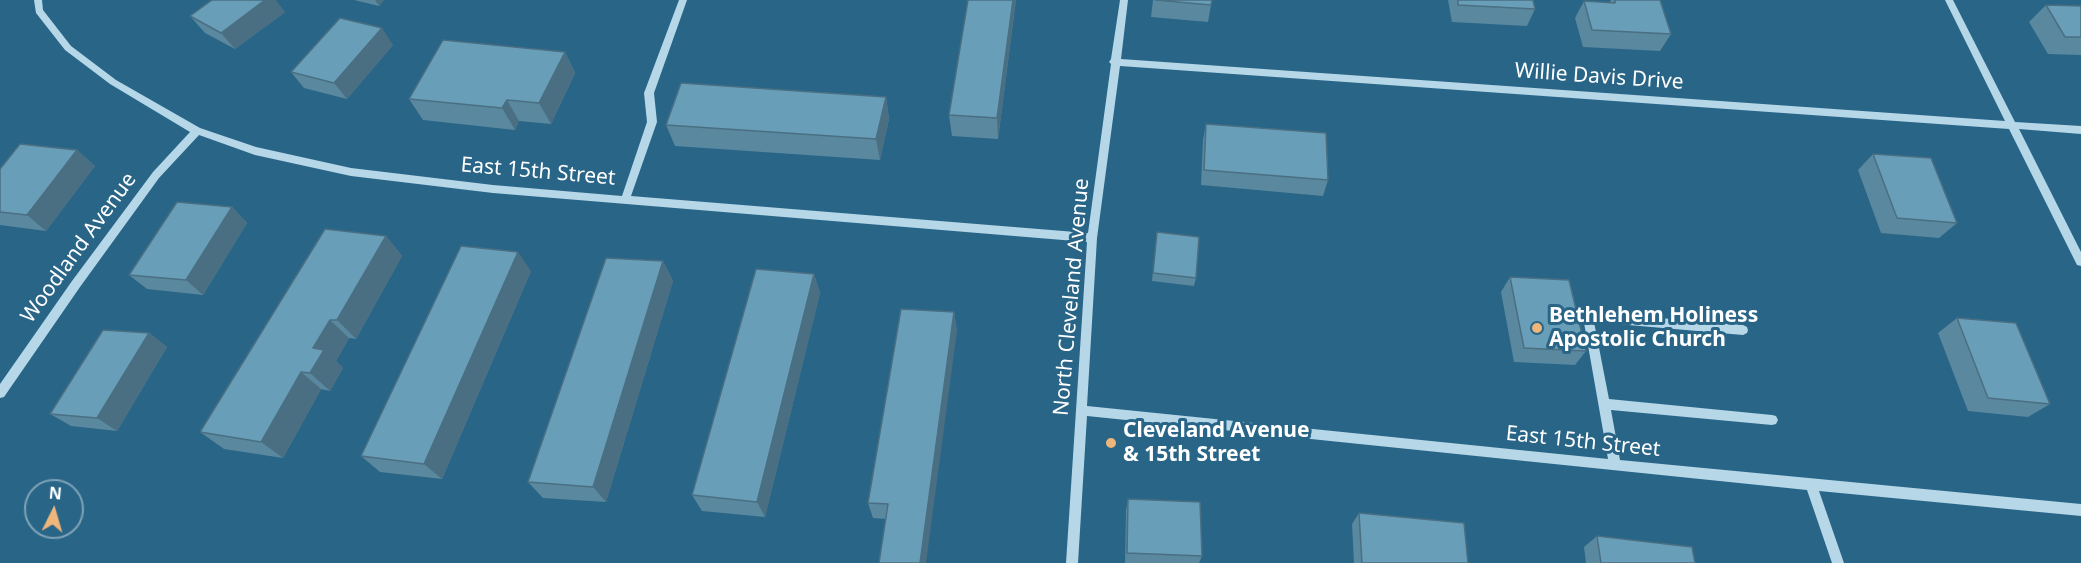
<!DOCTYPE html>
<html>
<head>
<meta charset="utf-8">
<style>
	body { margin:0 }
	#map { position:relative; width:2081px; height:563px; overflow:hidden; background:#296587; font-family:"Noto Sans",sans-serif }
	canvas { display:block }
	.north { position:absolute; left:24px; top:479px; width:60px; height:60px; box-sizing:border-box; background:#296587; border:2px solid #7fa3b7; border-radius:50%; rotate:5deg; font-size:16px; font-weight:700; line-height:24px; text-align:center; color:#fff }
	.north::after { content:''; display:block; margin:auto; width:21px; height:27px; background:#efb67c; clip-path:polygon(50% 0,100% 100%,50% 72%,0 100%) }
</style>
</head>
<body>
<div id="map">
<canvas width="2081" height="563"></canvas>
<div class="north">N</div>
</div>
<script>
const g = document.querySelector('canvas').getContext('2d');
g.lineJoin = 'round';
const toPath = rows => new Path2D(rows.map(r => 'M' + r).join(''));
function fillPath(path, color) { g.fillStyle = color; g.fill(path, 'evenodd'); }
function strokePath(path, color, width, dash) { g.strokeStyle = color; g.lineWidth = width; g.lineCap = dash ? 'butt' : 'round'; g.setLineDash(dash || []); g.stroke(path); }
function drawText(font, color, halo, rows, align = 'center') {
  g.font = font + ' "Noto Sans",sans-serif'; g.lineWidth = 6; g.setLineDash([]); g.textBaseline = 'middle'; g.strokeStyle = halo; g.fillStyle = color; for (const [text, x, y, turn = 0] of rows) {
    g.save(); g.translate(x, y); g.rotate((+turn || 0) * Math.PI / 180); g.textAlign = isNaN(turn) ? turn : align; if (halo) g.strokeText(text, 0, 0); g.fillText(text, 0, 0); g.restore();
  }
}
const minor = toPath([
	[34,0,42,0,43,10,71,46,116,80,200,128,256,147,351,168,493,185,622,196,647,122,644,93,679,0,687,0,654,93,657,122,631,196,1088,233,1111,64,1109,62,1111,59,1120,0,1128,0,1121,59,2005,121,1945,0,1953,0,2015,122,2081,126,2081,134,2019,129,2081,252,2081,266,2077,265,2009,129,1120,66,1097,238,1087,406,1608,459,1583,317,1584,314,1588,312,1743,325,1747,327,1748,330,1747,333,1743,335,1594,322,1609,399,1772,415,1776,416,1778,420,1776,424,1772,425,1611,410,1620,460,2081,504,2081,516,1819,491,1844,563,1832,563,1807,490,1087,416,1078,563,1066,563,1087,242,493,193,351,176,255,155,199,135,159,178,80,287,4,397,0,398,0,384,72,281,153,172,190,132,110,84,65,50,36,13,34,0]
]);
const wall = toPath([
	[354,0,384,0,379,6],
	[1016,0,998,139,952,136,949,115],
	[1153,0,1211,5,1208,22,1151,17],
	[1448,0,1533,0,1535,9,1527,26,1452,22],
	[1611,0,1660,0,1671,34,1660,51,1583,47,1575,18,1584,1,1609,3],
	[2046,5,2081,6,2081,55,2048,54,2029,22],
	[285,12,235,49,205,33,190,16],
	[393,45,347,99,304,88,291,72],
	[565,52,575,73,551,124,519,121,515,130,423,120,409,99],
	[886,97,889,119,880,160,675,146,666,125],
	[1206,124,1328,180,1323,196,1201,185,1203,140],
	[77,150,95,166,46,231,0,225,0,169],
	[1873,154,1957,223,1939,238,1881,233,1858,170],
	[232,207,247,223,203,295,147,289,129,275],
	[1157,232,1196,278,1194,286,1152,281],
	[386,236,402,256,356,339,349,338,336,361,343,368,330,391,321,389,283,458,224,449,200,432],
	[663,261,673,281,606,502,543,498,528,482],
	[531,271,442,479,380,472,361,456],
	[814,274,820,293,765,517,702,511,692,495],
	[1510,277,1586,351,1575,365,1514,362,1501,292],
	[954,312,957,331,886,519,873,518,868,503],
	[1957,318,2050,404,2028,417,1968,411,1938,333],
	[149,333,167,347,117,431,71,426,50,414],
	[1128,499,1202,556,1199,563,1125,563,1126,510],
	[1359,513,1468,563,1354,563,1352,524],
	[1597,536,1695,563,1586,563,1584,547]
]);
const shadedWall = toPath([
	[265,0,276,0,285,12,235,49,221,33],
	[375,0,384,0,379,6],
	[1013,0,1016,0,998,139,997,118],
	[382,28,393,45,347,99,334,83],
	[565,52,575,73,551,124,539,103],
	[886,97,889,119,880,160,876,139],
	[507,100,519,121,515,130,502,108],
	[77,150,95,166,46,231,27,215],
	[232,207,247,223,203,295,186,280],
	[386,236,402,256,356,339,337,320],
	[518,252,531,271,442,479,424,464],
	[663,261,673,281,606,502,593,487],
	[814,274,820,293,765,517,757,502],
	[954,312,957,331,926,563,920,563],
	[330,320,349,338,336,361,343,368,330,391,310,373,313,348],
	[149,333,167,347,117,431,97,418],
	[301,372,321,389,283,458,261,442]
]);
const building = toPath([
	[212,0,265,0,221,33,190,16,212,0],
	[968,0,1013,0,997,118,949,115,968,0],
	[1156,0,1212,0,1211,5,1156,0],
	[1458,0,1533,0,1535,9,1458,5,1458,0],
	[1615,0,1660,0,1671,34,1592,30,1584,1,1615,3,1615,0],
	[2046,5,2081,6,2081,37,2065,37,2046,5],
	[340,18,382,28,334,83,291,72,340,18],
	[443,40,565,52,539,103,507,100,502,108,409,99,443,40],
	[681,83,886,97,876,139,666,125,681,83],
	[1206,124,1326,133,1328,180,1204,170,1206,124],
	[20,144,77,150,27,215,0,212,0,169,20,144],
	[1873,154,1931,158,1957,223,1897,218,1873,154],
	[177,202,232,207,186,280,129,275,177,202],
	[325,229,386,236,337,320,330,320,313,348,324,350,310,373,301,372,261,442,200,432,325,229],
	[1157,232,1199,237,1196,278,1153,273,1157,232],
	[461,246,518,252,424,464,361,456,461,246],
	[606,258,663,261,593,487,528,482,606,258],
	[756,269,814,274,757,502,692,495,756,269],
	[1510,277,1569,280,1586,351,1524,348,1510,277],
	[901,309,954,312,920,563,879,563,888,504,868,503,901,309],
	[1957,318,2016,323,2050,404,1988,398,1957,318],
	[103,330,149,333,97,418,50,414,103,330],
	[1128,499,1200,502,1202,556,1127,553,1128,499],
	[1359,513,1464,523,1468,563,1362,563,1359,513],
	[1597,536,1692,547,1695,563,1601,563,1597,536]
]);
const markers = [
	[1537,328,6,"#efb67c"],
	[1111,443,6,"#efb67c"]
];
const streetNames = [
	["Willie Davis Drive",1599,77,4],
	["East 15th Street",538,172,5],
	["Woodland Avenue",79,248,-54],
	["North Cleveland Avenue",1072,297,-85],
	["East 15th Street",1583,442,6]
];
const poiNames = [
	["Bethlehem Holiness",1549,316],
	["Apostolic Church",1549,340],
	["Cleveland Avenue",1123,431],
	["& 15th Street",1123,455]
];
fillPath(minor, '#b5d7e8');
fillPath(wall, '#5a889f');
fillPath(shadedWall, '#4a6f82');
fillPath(building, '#699eb9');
strokePath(building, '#4a6f82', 1.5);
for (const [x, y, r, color] of markers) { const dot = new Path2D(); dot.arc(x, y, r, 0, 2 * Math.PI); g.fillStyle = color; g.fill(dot); strokePath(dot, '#296587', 2); }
drawText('21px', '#fff', '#296587', streetNames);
drawText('bold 21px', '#fff', '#296587', poiNames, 'left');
</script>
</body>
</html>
